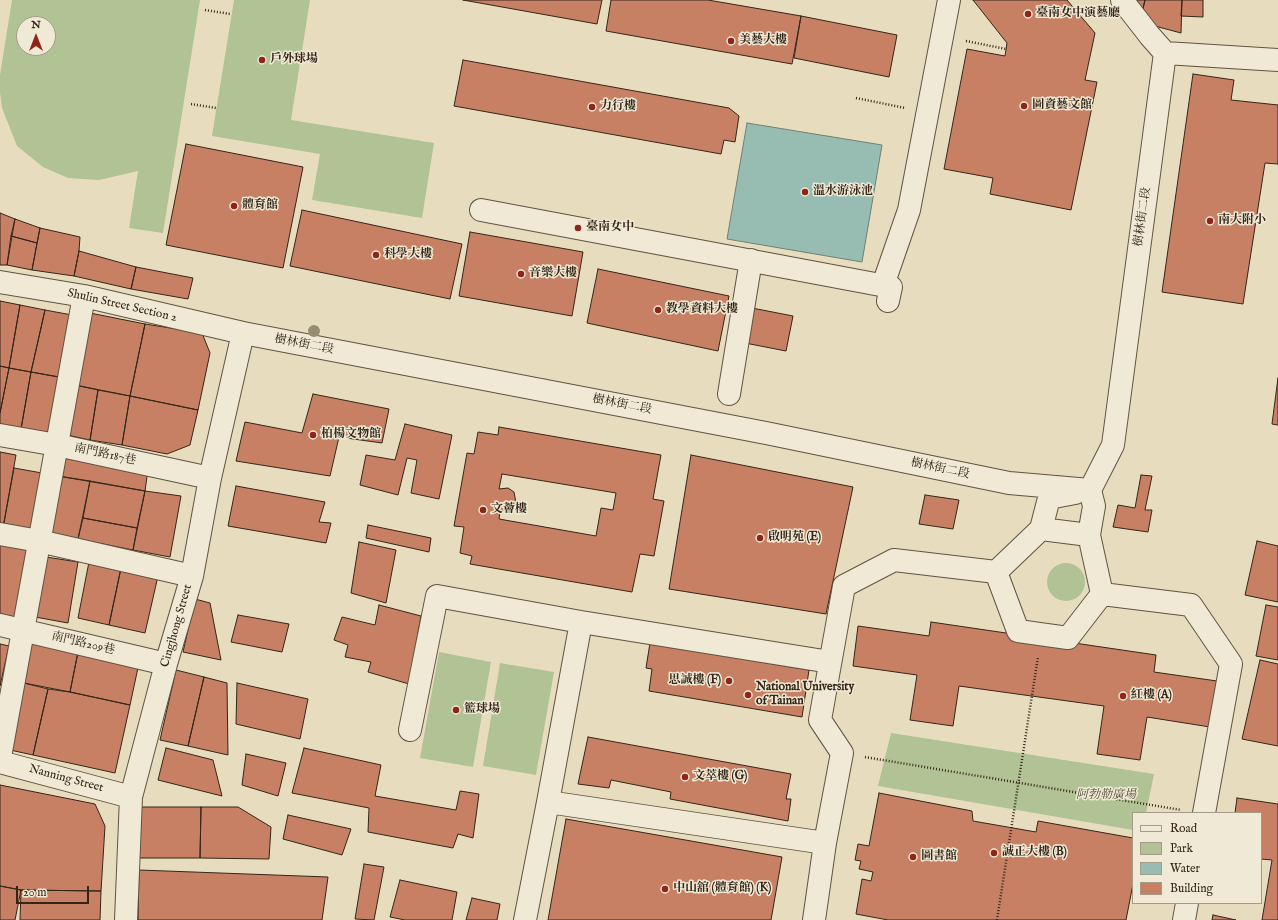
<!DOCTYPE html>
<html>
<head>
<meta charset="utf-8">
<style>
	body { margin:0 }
	#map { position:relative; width:1278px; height:920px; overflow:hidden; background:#e7ddbe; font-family:"IM FELL English",serif }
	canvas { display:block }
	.legend { position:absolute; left:1132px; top:812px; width:130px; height:92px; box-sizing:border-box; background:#efe9d5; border:1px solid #a49b89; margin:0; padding:5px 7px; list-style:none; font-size:12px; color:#342518 }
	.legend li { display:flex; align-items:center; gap:8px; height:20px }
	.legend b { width:20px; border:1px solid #a49b89 }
	.north { position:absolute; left:16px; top:16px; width:40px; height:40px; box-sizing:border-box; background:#efe9d5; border:1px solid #a49b89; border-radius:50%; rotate:0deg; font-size:11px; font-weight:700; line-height:16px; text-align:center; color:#342518 }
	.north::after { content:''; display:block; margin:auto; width:14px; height:18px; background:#8f2418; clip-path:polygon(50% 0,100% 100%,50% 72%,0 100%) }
	.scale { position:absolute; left:16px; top:886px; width:73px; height:18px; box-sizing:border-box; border:2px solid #342518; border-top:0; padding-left:5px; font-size:12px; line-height:14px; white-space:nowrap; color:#342518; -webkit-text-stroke:3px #efe9d5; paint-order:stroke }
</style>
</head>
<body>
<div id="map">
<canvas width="1278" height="920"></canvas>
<ul class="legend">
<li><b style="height:5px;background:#efe9d5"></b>Road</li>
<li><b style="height:11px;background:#b1c295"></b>Park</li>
<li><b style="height:11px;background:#97bcb1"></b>Water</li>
<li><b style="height:11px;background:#c88065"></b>Building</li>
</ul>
<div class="north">N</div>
<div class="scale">20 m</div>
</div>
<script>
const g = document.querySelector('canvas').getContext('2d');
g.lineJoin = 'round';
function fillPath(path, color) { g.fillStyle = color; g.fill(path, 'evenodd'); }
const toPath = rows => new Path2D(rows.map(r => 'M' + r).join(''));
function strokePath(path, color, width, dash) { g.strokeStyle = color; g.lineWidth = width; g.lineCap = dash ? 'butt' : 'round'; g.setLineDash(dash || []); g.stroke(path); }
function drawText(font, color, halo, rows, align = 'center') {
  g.font = font + ' "IM FELL English","Noto Serif TC",serif'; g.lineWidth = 3; g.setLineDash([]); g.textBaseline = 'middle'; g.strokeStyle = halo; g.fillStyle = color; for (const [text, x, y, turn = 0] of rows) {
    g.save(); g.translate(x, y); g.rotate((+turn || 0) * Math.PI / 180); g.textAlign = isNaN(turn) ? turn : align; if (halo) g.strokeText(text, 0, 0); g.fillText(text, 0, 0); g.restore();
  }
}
const green = toPath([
	[12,0,200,0,163,233,129,228,138,171,99,180,68,178,43,167,17,146,2,108,0,92,0,75],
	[24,24,48,24,48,48,24,48],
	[234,0,310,0,291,120,434,143,422,218,312,200,320,154,212,136],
	'1047 582a19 19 0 1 1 38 0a19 19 0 1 1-38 0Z',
	[439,652,491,662,473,767,420,758],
	[500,663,554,672,536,775,483,766],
	[891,733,1154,774,1146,813,1133,813,1133,830,878,786]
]);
const water = toPath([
	[747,123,882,145,862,262,727,239,747,123]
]);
const building = toPath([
	[463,0,602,0,597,24,463,0],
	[611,0,708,0,801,16,792,64,606,31,611,0],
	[973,0,1067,0,1095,33,1085,80,1097,82,1071,210,990,194,993,178,944,169,967,49,1005,56,1007,43,973,0],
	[1133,0,1145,0,1142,13,1133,0],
	[1145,0,1182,0,1181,33,1151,25,1142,13,1145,0],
	[1182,0,1203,0,1203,17,1181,16,1182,0],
	[801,16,897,35,889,77,794,58,801,16],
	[463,60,729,108,739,116,735,142,724,140,721,154,454,106,463,60],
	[1193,74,1234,80,1231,100,1278,105,1278,164,1265,163,1243,304,1162,292,1193,74],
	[186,144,303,167,283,268,166,245,186,144],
	[302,210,462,244,450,299,290,266,302,210],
	[0,213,15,219,7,265,0,265,0,213],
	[15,219,40,228,37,243,11,236,15,219],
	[40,228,80,237,79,251,74,276,32,270,40,228],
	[470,232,583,252,572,316,459,296,470,232],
	[11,236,37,243,32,270,7,265,11,236],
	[79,251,136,267,131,289,74,276,79,251],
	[136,267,193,278,188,299,131,289,136,267],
	[598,269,729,296,718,351,587,323,598,269],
	[0,301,20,305,9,368,0,366,0,301],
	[20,305,45,310,31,372,9,368,20,305],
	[752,308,793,316,786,351,745,343,752,308],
	[45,310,72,315,59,377,31,372,45,310],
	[90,313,145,324,130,396,75,385,90,313],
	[145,324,202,333,210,353,198,410,130,396,145,324],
	[0,366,9,368,0,413,0,366],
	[9,368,31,372,21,429,0,426,0,413,9,368],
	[31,372,59,377,49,435,21,429,31,372],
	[1278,378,1278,425,1272,424,1278,378],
	[75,385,98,390,90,440,67,435,75,385],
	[98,390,130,396,122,445,90,440,98,390],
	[313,394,389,409,382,443,339,437,330,476,236,461,245,422,302,433,313,394],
	[130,396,198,410,190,445,167,454,122,445,130,396],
	[405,424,452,435,439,499,411,493,417,460,407,458,398,495,360,485,366,455,395,460,405,424],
	[499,427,661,455,653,499,664,501,654,556,640,554,632,592,470,564,472,556,460,553,464,527,454,526,467,453,474,454,478,432,498,435,499,427],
	[502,474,616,493,613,510,601,508,596,536,499,519,500,511,511,510,516,503,514,492,508,488,499,489,502,474],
	[0,452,16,455,3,528,0,527,0,452],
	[71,455,148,469,145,491,58,476,60,464,71,455],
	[691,455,853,487,826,614,669,589,691,455],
	[14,468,42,473,31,533,3,528,14,468],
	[1141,475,1152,476,1145,510,1152,510,1148,532,1113,527,1118,505,1135,508,1141,475],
	[58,476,90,481,78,539,47,534,58,476],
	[90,481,145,491,137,528,83,518,90,481],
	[236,486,325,502,319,522,331,523,326,543,228,526,236,486],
	[145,491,181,496,170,557,133,550,145,491],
	[925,495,959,500,953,529,919,524,925,495],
	[83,518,137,528,133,550,78,539,83,518],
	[368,525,431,538,429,552,366,538,368,525],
	[1257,541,1278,546,1278,602,1245,595,1257,541],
	[359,542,396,550,386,603,351,593,359,542],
	[0,545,27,549,15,617,0,615,0,545],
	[46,557,78,562,68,623,35,617,46,557],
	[89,562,121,568,109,625,78,618,89,562],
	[121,568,158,576,145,633,109,625,121,568],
	[195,599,210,603,221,660,183,652,195,599],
	[379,605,421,616,409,684,368,672,371,662,345,657,348,645,334,640,342,617,375,625,379,605],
	[1266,605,1278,607,1278,660,1256,656,1266,605],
	[238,615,289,624,282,652,231,642,238,615],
	[931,622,1156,655,1154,672,1217,681,1210,727,1147,717,1140,760,1097,754,1104,706,959,686,953,726,910,720,917,675,853,666,858,626,929,636,931,622],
	[31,643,78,652,70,692,24,683,31,643],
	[650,643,809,670,802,717,649,691,652,669,646,668,650,643],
	[0,644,9,646,0,686,0,644],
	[78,652,139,663,130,705,70,692,78,652],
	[1260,660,1278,664,1278,746,1242,739,1260,660],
	[176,670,204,677,188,746,160,740,176,670],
	[204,677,227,683,228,755,188,746,204,677],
	[24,683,48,689,33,755,10,750,24,683],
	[237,683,308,699,300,739,236,724,237,683],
	[48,689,70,692,130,705,115,773,33,755,48,689],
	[588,737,791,774,786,799,791,799,788,821,670,799,671,792,611,780,609,788,578,784,588,737],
	[166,748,213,760,222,796,158,780,166,748],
	[304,748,381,765,375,796,456,810,460,791,479,794,473,838,458,834,453,848,368,832,369,808,292,793,304,748],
	[246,754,286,763,278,796,242,785,246,754],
	[0,785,95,804,105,826,101,891,21,890,0,886,0,785],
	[879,793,972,811,973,821,1036,832,1038,821,1133,838,1133,884,1126,920,888,920,856,914,862,879,871,881,873,872,859,869,861,861,855,860,858,844,869,846,879,793],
	[1237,798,1278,804,1278,920,1262,920,1272,860,1261,859,1261,813,1235,813,1237,798],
	[138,807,201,807,200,858,137,858,138,807],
	[201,807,238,807,271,827,269,859,200,858,201,807],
	[288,815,351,829,342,855,283,839,288,815],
	[566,819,782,857,771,920,548,920,566,819],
	[364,864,384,867,374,920,355,919,364,864],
	[139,870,328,877,322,920,138,920,139,870],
	[400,880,457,892,452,920,405,920,390,917,400,880],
	[0,886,21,890,15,920,0,920,0,886],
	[21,890,101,891,100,920,20,920,21,890],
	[472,898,500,904,497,920,466,920,472,898],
	[1213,915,1236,920,1212,920,1213,915]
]);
const path = toPath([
	[205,10,230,14],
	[966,41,1006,49],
	[856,98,905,108],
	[191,104,216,108],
	[865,757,1181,810],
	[997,920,1038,657]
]);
const minor = toPath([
	[1122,0,1150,36,1165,53],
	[481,210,891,287,888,301],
	[0,282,84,296,243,333,766,433,1009,483,1090,490],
	[883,285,909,210,949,0],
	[729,394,751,260],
	[0,435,57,445,210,478],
	[1090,490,1113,445,1165,53,1278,60],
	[1041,529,1089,535],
	[0,534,39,541,192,576],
	[996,572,1018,631,1068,638,1102,594,1089,535,1094,506,1090,490],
	[1102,594,1191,605,1231,664,1204,813],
	[0,625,166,664],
	[410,730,437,596,581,622,830,662],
	[0,757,84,296],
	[0,762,131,797],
	[548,802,825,843],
	[126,920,131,797,166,664,192,576,210,478,243,333],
	[525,920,548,802,581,622],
	[814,920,825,843,842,753,820,720,844,586,894,560,996,572,1041,529,1049,498,1075,493],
	[1184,920,1187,903]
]);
const trees = [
	[314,331]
];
const markers = [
	[1028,14,4,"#8f2418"],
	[731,41,4,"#8f2418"],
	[262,60,4,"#8f2418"],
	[1024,106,4,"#8f2418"],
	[592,107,4,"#8f2418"],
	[805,192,4,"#8f2418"],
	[234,206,4,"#8f2418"],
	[1210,221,4,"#8f2418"],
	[578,228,4,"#8f2418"],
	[376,255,4,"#8f2418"],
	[521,274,4,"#8f2418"],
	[658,310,4,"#8f2418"],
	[313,435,4,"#8f2418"],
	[483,510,4,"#8f2418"],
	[760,538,4,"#8f2418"],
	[729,681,4,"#8f2418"],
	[748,695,4,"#8f2418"],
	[1123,696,4,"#8f2418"],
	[456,710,4,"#8f2418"],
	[685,777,4,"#8f2418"],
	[994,853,4,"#8f2418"],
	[913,857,4,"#8f2418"],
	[665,889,4,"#8f2418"]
];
const poiNames = [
	["臺南女中演藝廳",1036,14],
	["美藝大樓",739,41],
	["戶外球場",270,60],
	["圖資藝文館",1032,106],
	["力行樓",600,107],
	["溫水游泳池",813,192],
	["體育館",242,206],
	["南大附小",1218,221],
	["臺南女中",586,228],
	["科學大樓",384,255],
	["音樂大樓",529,274],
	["教學資料大樓",666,310],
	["柏楊文物館",321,435],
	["文薈樓",491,510],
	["啟明苑 (E)",768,538],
	["思誠樓 (F)",721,681,"right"],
	["National University",756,688],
	["of Tainan",756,702],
	["紅樓 (A)",1131,696],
	["籃球場",464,710],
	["文萃樓 (G)",693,777],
	["誠正大樓 (B)",1002,853],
	["圖書館",921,857],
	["中山舘 (體育館) (K)",673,889]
];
const streetNames = [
	["樹林街二段",1143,217,-82],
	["Shulin Street Section 2",122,306,13],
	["樹林街二段",304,345,11],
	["樹林街二段",622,405,11],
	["南門路187巷",105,455,12],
	["樹林街二段",940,469,12],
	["Cingjhong Street",177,626,-74],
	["南門路209巷",83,644,13],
	["Nanning Street",66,779,15]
];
const parkNames = [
	["阿勃勒廣場",1106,796]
];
fillPath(green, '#b1c295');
fillPath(water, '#97bcb1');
strokePath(water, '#6f8074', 1);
fillPath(building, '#c88065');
strokePath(building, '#342518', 1);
strokePath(minor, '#615342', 24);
strokePath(path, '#342518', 2.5, [1, 2]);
strokePath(minor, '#efe9d5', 22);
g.fillStyle = '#968d74';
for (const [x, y] of trees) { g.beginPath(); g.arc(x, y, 6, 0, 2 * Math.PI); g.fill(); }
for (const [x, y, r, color] of markers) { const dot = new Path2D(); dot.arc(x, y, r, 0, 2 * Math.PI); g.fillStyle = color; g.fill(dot); strokePath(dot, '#efe9d5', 1.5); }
drawText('bold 12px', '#342518', '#efe9d5', poiNames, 'left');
drawText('12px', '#342518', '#efe9d5', streetNames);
drawText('italic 12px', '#534c37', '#efe9d5', parkNames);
</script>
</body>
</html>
